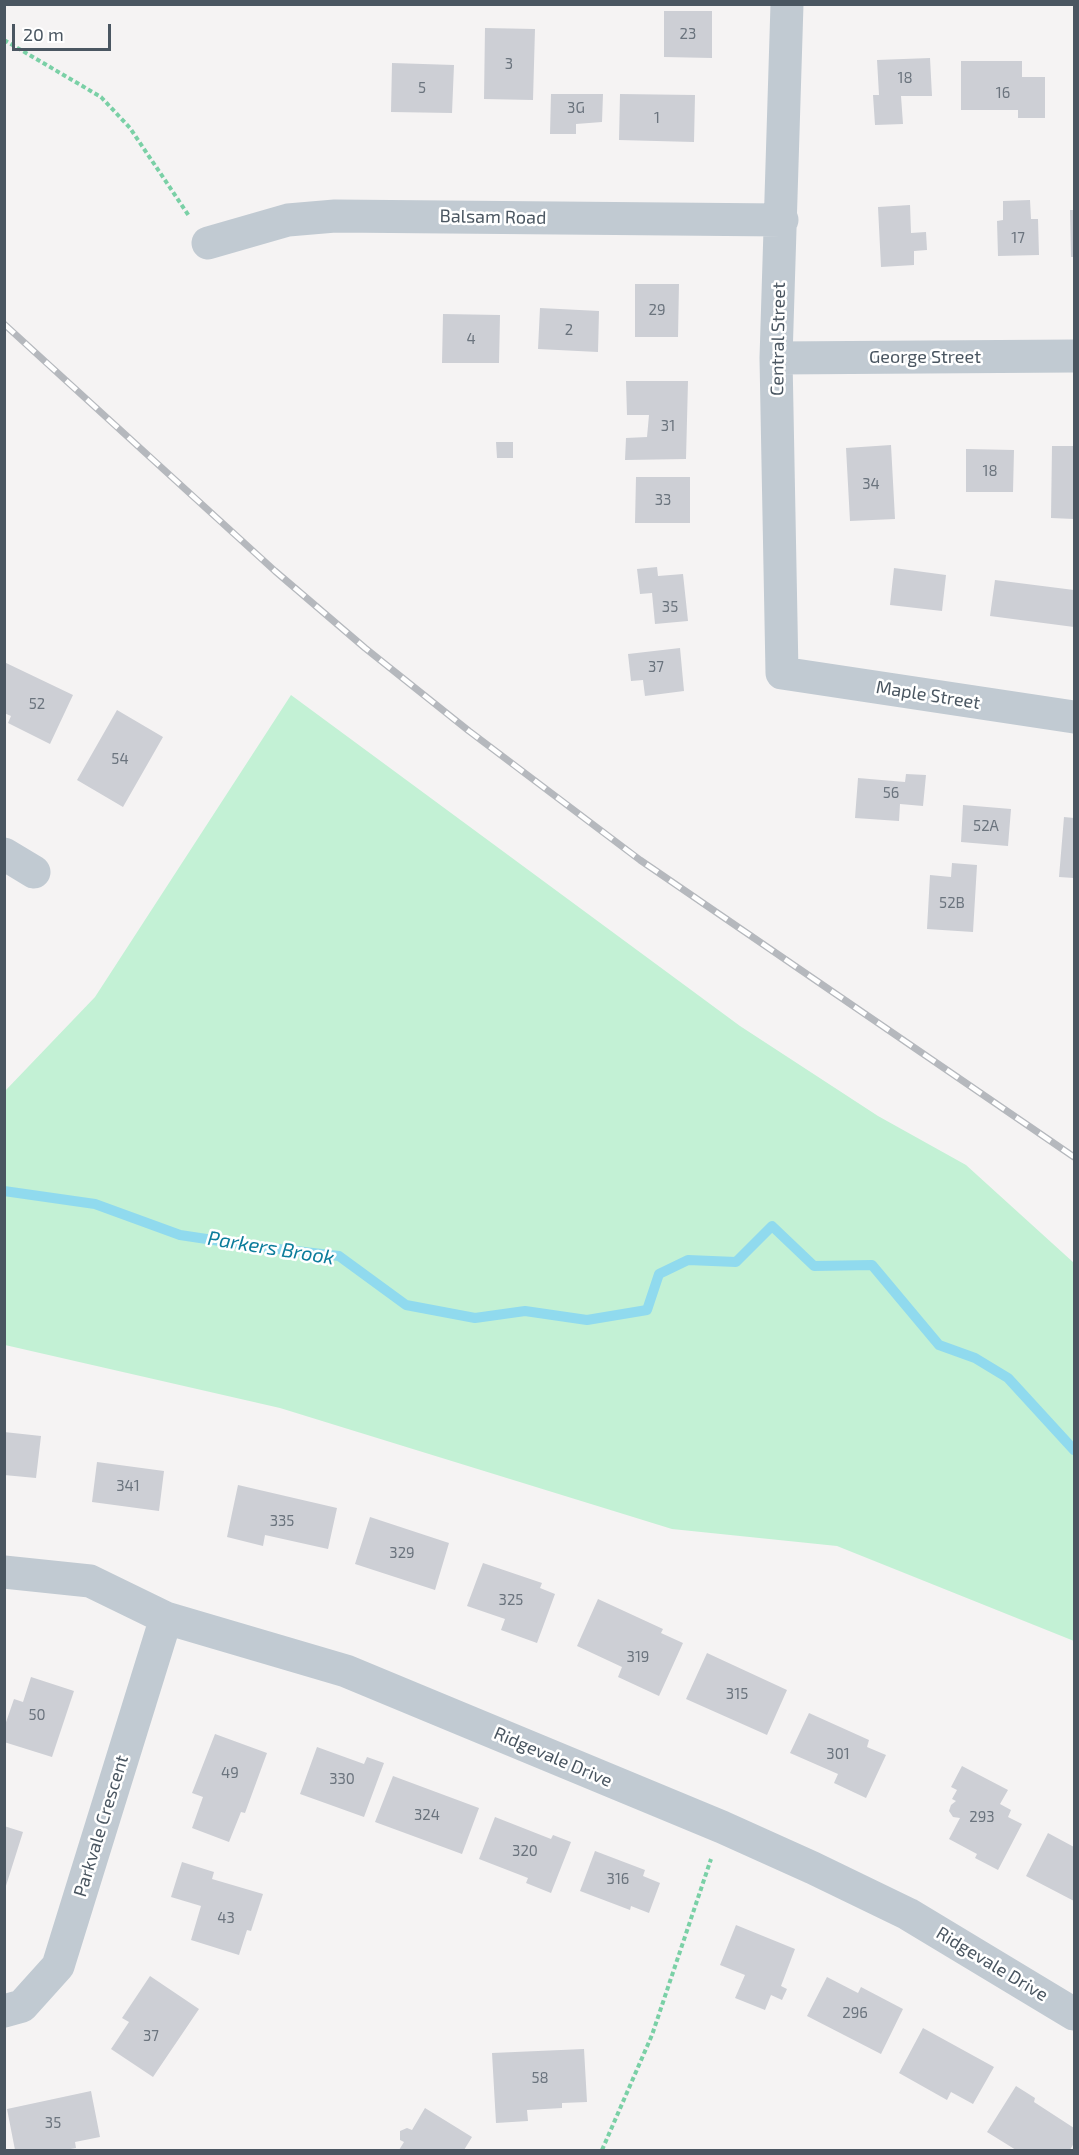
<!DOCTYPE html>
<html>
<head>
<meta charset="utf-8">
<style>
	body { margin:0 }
	#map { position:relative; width:1079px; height:2155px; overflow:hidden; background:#f5f3f3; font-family:"Exo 2",sans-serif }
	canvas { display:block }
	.frame { position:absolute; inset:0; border:6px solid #4a5661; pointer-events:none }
	.scale { position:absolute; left:12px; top:24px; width:99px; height:27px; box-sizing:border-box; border:3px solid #4a5661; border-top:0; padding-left:8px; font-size:18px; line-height:21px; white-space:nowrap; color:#4a5661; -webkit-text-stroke:4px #fff; paint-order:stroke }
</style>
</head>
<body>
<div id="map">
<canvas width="1079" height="2155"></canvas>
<div class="frame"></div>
<div class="scale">20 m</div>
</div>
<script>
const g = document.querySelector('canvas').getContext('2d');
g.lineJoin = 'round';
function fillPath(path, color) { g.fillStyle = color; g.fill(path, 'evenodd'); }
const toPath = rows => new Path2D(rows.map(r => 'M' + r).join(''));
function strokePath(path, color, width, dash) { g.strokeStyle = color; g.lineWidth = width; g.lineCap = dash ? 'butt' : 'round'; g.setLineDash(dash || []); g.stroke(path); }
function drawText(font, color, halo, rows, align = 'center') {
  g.font = font + ' "Exo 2",sans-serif'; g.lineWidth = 5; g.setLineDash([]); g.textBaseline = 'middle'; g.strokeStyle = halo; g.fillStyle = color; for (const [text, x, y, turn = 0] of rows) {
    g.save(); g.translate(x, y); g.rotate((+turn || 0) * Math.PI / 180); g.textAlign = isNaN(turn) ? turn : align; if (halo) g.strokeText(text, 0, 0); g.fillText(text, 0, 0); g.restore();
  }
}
const green = toPath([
	[291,695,740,1026,878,1116,966,1165,1074,1263,1074,1641,837,1546,672,1529,280,1408,5,1345,5,1091,95,997]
]);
const stream = toPath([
	[4,1191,95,1204,180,1235,253,1246,339,1256,406,1305,475,1318,525,1311,587,1320,647,1310,659,1274,688,1260,736,1262,772,1226,814,1266,872,1265,939,1345,975,1358,1008,1378,1074,1450]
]);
const building = toPath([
	[664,11,712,11,712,58,664,57],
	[485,28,535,29,533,100,484,99],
	[930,58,932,96,901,96,903,124,875,125,873,95,879,95,877,60],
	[961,61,1022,61,1022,77,1045,77,1045,118,1018,118,1018,110,961,110],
	[392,63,454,65,452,113,391,112],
	[551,94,603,94,602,122,576,124,576,134,550,134],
	[620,94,695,95,694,142,619,140],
	[1030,200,1031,219,1038,219,1039,255,998,256,997,221,1003,220,1003,201],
	[910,205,911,233,926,232,927,250,914,251,914,265,881,267,878,207],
	[1070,210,1074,210,1074,257,1071,257],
	[635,284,679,284,678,337,635,337],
	[540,308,599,311,598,352,538,349],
	[443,314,500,315,499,363,442,363],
	[626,381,688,381,686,459,625,460,626,438,647,437,649,415,627,415],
	[496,442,513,442,513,458,497,458],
	[891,445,895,519,850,521,846,448],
	[1052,446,1074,446,1074,519,1051,518],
	[966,449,1014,450,1013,492,966,492],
	[636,477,690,477,690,523,635,523],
	[657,567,658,576,683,574,688,621,655,624,652,593,640,594,637,569],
	[894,568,946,575,942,611,890,605],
	[995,580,1074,590,1074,627,990,616],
	[680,648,684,691,645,696,643,680,631,681,628,654],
	[4,662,73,695,50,744,8,723,11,716,4,713],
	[117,710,163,737,123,807,77,780],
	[906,774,926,775,923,806,900,804,899,821,855,818,858,778,905,782],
	[963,805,1011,809,1008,846,961,842],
	[1064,817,1074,818,1074,878,1059,877],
	[952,863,977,865,973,932,927,929,930,875,951,877],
	[4,1432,41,1436,36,1478,4,1475],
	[97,1462,164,1471,159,1511,92,1502],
	[238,1485,337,1508,328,1549,265,1535,263,1546,227,1537],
	[370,1517,449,1543,435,1590,355,1564],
	[483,1563,542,1583,540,1588,555,1594,537,1643,501,1630,505,1619,467,1606],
	[598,1599,663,1629,661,1633,683,1643,659,1696,618,1677,622,1667,577,1646],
	[707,1653,787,1690,767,1735,686,1699],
	[31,1677,74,1691,52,1757,4,1742,4,1728,14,1699,23,1702],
	[809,1713,869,1740,867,1747,886,1755,866,1798,834,1783,838,1774,790,1753],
	[215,1734,267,1753,245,1813,241,1812,229,1842,192,1828,203,1797,192,1793],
	[317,1747,364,1764,367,1757,384,1763,364,1817,300,1794],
	[962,1766,1008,1790,1000,1804,1011,1810,1008,1817,1022,1824,998,1870,975,1858,977,1854,949,1839,960,1818,953,1817,949,1811,951,1805,956,1801,952,1799,957,1790,951,1787],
	[393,1776,479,1808,462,1854,375,1822],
	[495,1817,551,1839,553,1835,571,1842,551,1893,526,1883,528,1878,479,1859],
	[4,1826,23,1832,5,1889,4,1889],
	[1048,1833,1074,1847,1074,1901,1026,1876],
	[595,1851,645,1870,643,1876,660,1883,649,1913,631,1906,630,1910,580,1891],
	[182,1862,214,1872,212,1879,263,1894,251,1931,247,1930,239,1955,191,1940,201,1906,171,1897],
	[736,1925,795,1949,781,1986,787,1989,782,2000,771,1995,765,2010,735,1998,745,1975,720,1965],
	[150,1976,199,2009,153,2077,111,2049,129,2022,122,2018],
	[827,1977,858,1993,861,1987,903,2009,881,2054,807,2016],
	[923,2028,994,2067,973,2104,951,2092,947,2100,899,2073],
	[584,2049,587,2102,562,2103,562,2108,527,2110,528,2121,496,2123,492,2053],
	[1016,2086,1035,2098,1034,2102,1074,2128,1074,2143,1070,2150,1016,2150,987,2132],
	[91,2091,100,2137,75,2142,76,2148,65,2150,15,2150,7,2109],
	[425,2108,472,2137,464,2150,399,2150,404,2142,400,2140,400,2131,407,2128,412,2130]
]);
const path = toPath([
	[4,40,101,97,130,128,189,216],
	[602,2150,652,2035,711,1859]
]);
const minor = toPath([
	[787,4,776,358,782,673,1074,717],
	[208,243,288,220,335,216,782,220],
	[776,358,1074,356],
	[4,854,34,872],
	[4,1572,90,1581,166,1618,346,1671,722,1827,813,1868,908,1914,1074,2014],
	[4,2011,22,2006,58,1966,166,1618]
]);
const rail = toPath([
	[4,324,275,571,365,648,469,731,640,860,1074,1157]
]);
const numberNames = [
	["23",688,34],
	["3",509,64],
	["18",905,78],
	["5",422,88],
	["16",1003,93],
	["3G",576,108],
	["1",657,118],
	["17",1018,238],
	["29",657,310],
	["2",569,330],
	["4",471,339],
	["31",668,426],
	["18",990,471],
	["34",871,484],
	["33",663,500],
	["35",670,607],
	["37",656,667],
	["52",37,704],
	["54",120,759],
	["56",891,793],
	["52A",986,826],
	["52B",952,903],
	["341",128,1486],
	["335",282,1521],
	["329",402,1553],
	["325",511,1600],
	["319",638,1657],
	["315",737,1694],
	["50",37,1715],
	["301",838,1754],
	["49",230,1773],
	["330",342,1779],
	["324",427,1815],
	["293",982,1817],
	["320",525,1851],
	["316",618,1879],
	["43",226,1918],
	["296",855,2013],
	["37",151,2036],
	["58",540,2078],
	["35",53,2123]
];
const streetNames = [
	["Balsam Road",493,217,1],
	["Central Street",778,339,-89],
	["George Street",925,357],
	["Maple Street",928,695,9],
	["Ridgevale Drive",553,1757,23],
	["Parkvale Crescent",101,1826,-73],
	["Ridgevale Drive",992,1964,31]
];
const waterNames = [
	["Parkers Brook",271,1248,9]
];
fillPath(green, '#c3f1d5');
strokePath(stream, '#90daee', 10);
fillPath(building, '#cdcfd5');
strokePath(path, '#7ad0a6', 4, [4.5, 3]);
strokePath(minor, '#c1cad2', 33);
strokePath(rail, '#b5b8bd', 7);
strokePath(rail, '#fff', 4.5, [14]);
drawText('15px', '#6b747e', null, numberNames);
drawText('18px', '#4a5661', '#fff', streetNames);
drawText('italic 20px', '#0c7c9b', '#fff', waterNames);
</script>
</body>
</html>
